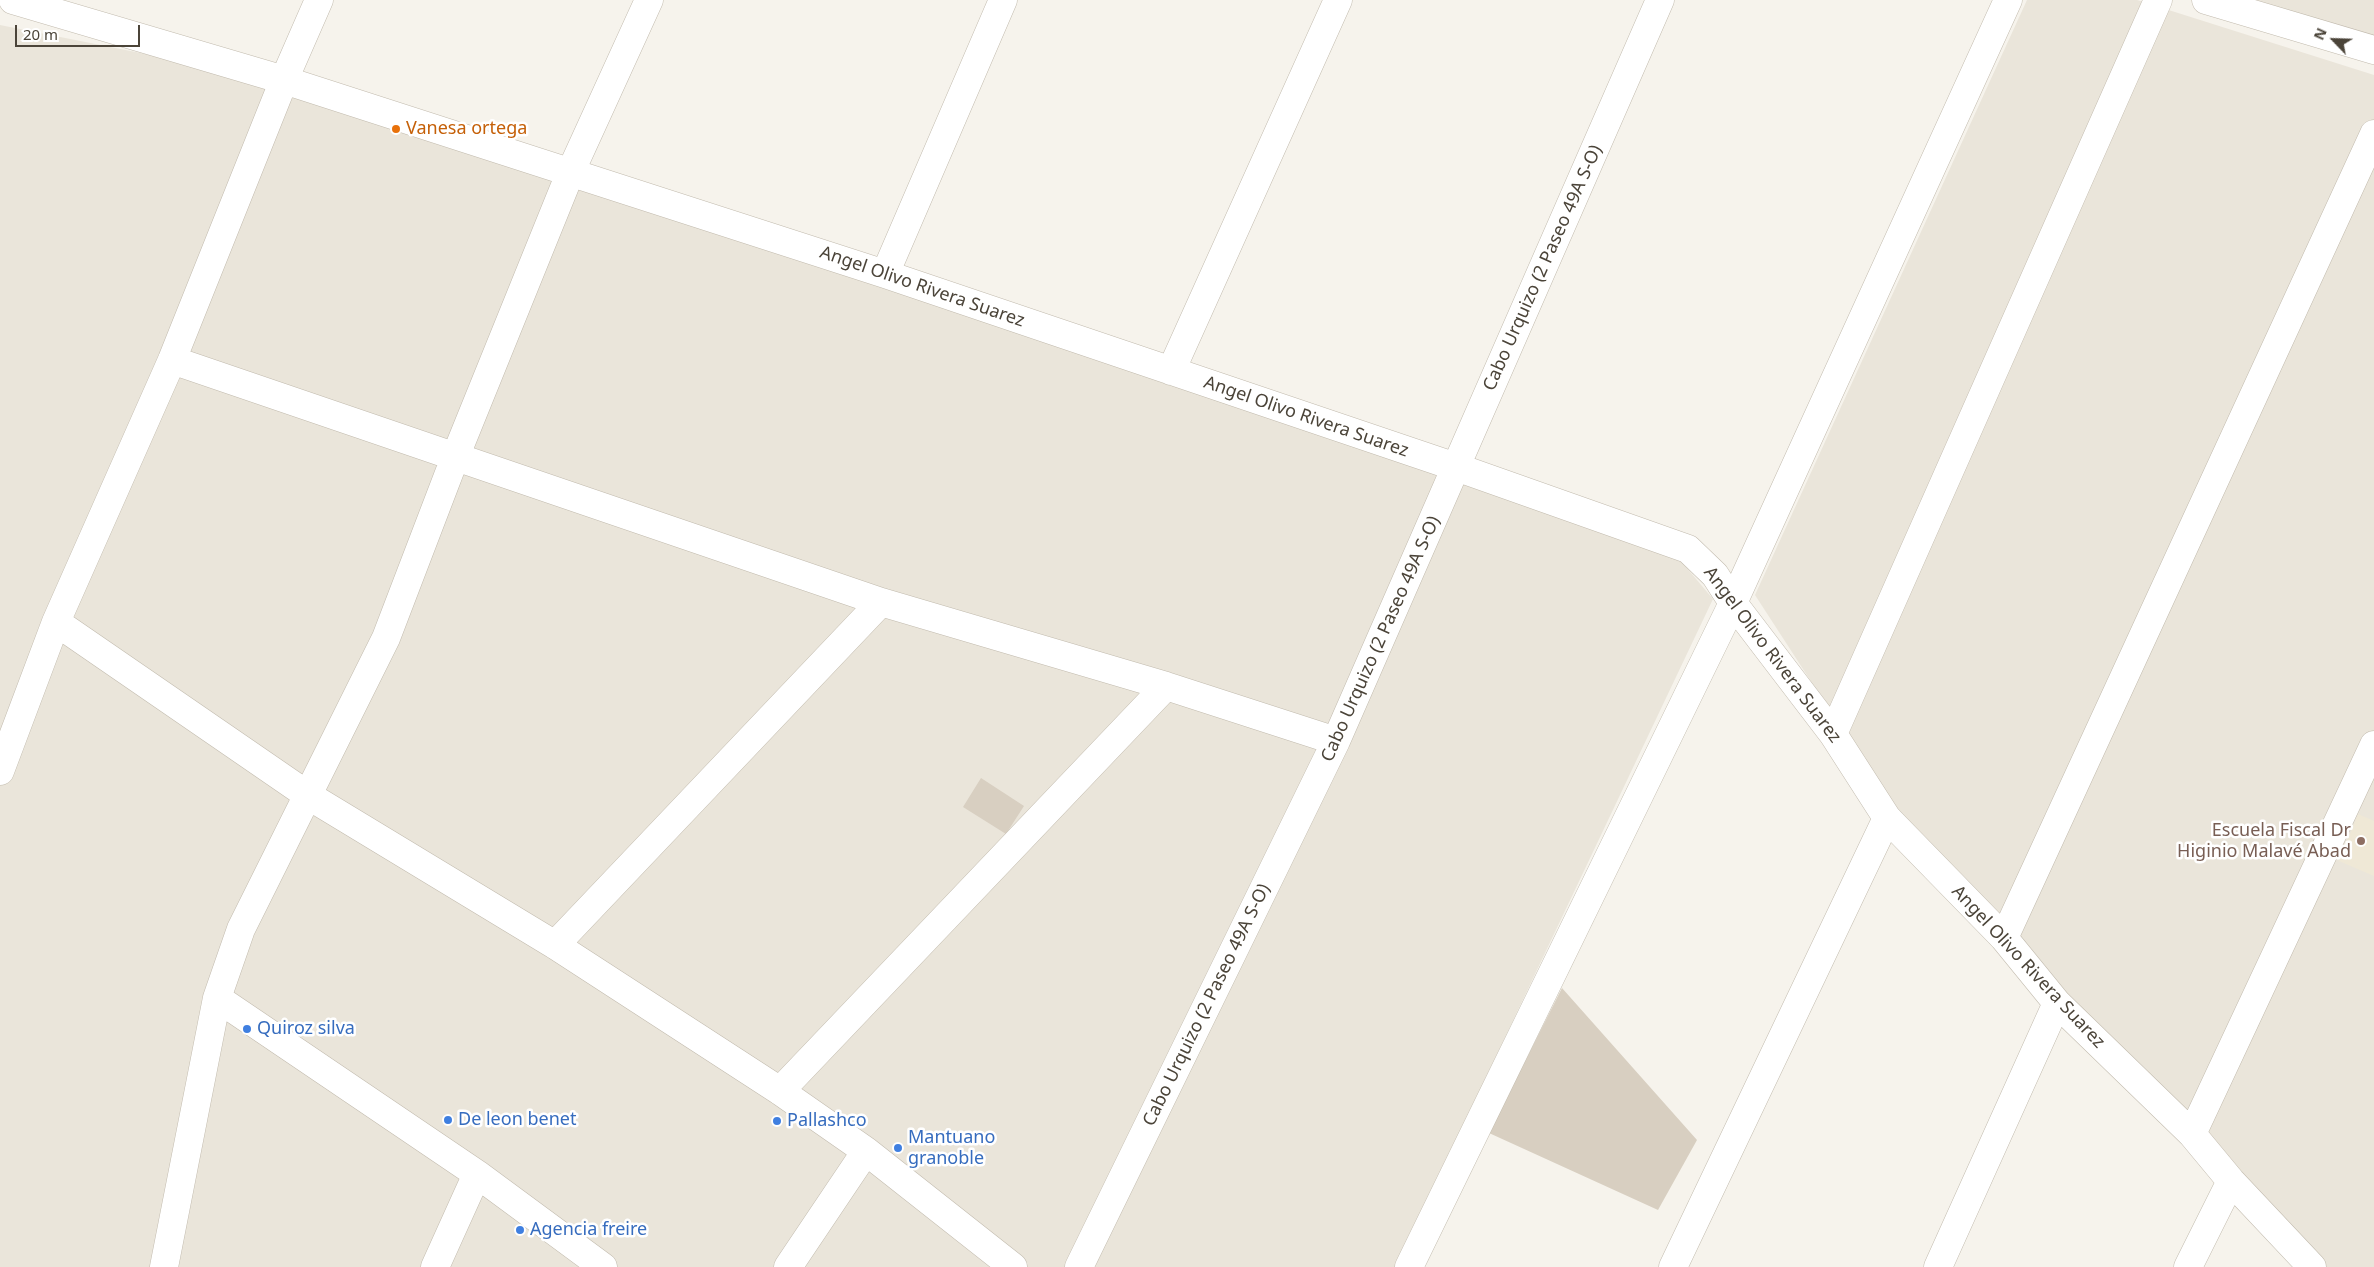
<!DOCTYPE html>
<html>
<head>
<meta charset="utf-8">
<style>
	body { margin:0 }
	#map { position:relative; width:2374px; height:1267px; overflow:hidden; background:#f6f3ec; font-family:"Noto Sans",sans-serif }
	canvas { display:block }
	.north { position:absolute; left:2309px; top:15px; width:50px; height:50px; -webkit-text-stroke:4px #fff; paint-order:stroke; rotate:294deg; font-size:14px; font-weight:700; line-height:20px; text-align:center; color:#4b4439 }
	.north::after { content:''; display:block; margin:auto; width:18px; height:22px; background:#4b4439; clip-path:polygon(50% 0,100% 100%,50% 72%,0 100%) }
	.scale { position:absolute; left:15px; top:25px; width:125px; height:22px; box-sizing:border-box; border:2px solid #4b4439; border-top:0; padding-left:6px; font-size:15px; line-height:18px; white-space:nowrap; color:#4b4439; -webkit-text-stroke:4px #fff; paint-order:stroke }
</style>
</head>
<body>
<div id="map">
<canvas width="2374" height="1267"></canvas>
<div class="north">N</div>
<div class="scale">20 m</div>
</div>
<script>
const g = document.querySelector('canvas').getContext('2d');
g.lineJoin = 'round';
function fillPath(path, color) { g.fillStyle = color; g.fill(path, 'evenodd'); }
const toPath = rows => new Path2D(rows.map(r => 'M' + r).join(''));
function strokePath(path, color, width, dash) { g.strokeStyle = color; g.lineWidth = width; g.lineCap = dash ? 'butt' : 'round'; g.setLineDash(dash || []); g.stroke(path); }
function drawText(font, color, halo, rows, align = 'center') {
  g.font = font + ' "Noto Sans",sans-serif'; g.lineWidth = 5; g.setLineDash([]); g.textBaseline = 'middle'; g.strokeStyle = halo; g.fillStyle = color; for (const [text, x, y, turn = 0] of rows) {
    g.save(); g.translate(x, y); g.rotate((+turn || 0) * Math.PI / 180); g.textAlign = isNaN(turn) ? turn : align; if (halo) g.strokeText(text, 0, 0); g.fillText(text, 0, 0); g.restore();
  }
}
const residential = toPath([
	[2027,0,2137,0,2374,75,2374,1267,2324,1267,1895,811,1755,595],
	[2224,0,2374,0,2374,45],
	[0,25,291,83,1445,470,1680,560,1713,599,1396,1267,0,1267]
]);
const education = toPath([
	[2358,814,2374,821,2374,876,2339,861]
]);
const building = toPath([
	[981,778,1024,806,1006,834,963,807],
	[1562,988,1697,1140,1658,1210,1489,1133]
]);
const minor = toPath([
	[13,0,284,80,885,274,1456,467,1688,549,1715,575,1733,603,1833,734,1887,818,2004,938,2057,1003,2192,1134,2231,1181,2312,1267],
	[2206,0,2374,50],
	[885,274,1003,0],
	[172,360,881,602,1166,686,1336,741],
	[1171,371,1338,0],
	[56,622,309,796,555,945,780,1091,866,1151,1013,1267],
	[1833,734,2158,0],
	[0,771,56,622,172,360,284,80,319,0],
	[2004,938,2374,134],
	[555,945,881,602],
	[217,998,477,1174,603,1267],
	[780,1091,1166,686],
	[2192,1134,2374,745],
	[164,1267,217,998,241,929,386,638,456,455,571,171,649,0],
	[435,1267,477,1174],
	[788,1267,866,1151],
	[1079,1267,1336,741,1660,0],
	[1409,1267,1733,603,2008,0],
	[1673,1267,1887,818],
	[1938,1267,2057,1003],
	[2188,1267,2231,1181]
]);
const markers = [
	[396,129,5,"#e8710a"],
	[2361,841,5,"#8d6e63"],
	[247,1029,5,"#3f7fe0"],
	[448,1120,5,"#3f7fe0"],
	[777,1121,5,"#3f7fe0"],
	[898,1148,5,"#3f7fe0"],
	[520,1230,5,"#3f7fe0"]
];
const foodNames = [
	["Vanesa ortega",406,129]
];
const streetNames = [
	["Cabo Urquizo (2 Paseo 49A S-O)",1543,268,-66],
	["Angel Olivo Rivera Suarez",922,287,19],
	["Angel Olivo Rivera Suarez",1306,417,19],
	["Cabo Urquizo (2 Paseo 49A S-O)",1381,639,-66],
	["Angel Olivo Rivera Suarez",1772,655,53],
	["Angel Olivo Rivera Suarez",2028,967,47],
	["Cabo Urquizo (2 Paseo 49A S-O)",1207,1005,-64]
];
const educationNames = [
	["Escuela Fiscal Dr",2351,831],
	["Higinio Malavé Abad",2351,852]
];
const shopNames = [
	["Quiroz silva",257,1029],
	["De leon benet",458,1120],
	["Pallashco",787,1121],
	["Mantuano",908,1138],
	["granoble",908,1159],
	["Agencia freire",530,1230]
];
fillPath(residential, '#eae5da');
fillPath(education, '#efe8d6');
fillPath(building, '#d8cfc1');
strokePath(minor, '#c2bbae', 29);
strokePath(minor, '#fff', 28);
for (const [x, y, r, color] of markers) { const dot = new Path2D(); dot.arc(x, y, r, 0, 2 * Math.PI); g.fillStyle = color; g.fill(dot); strokePath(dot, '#fff', 2); }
drawText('18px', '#c56008', '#fff', foodNames, 'left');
drawText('18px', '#4b4439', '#fff', streetNames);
drawText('18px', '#785e54', '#fff', educationNames, 'right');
drawText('18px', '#366cbe', '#fff', shopNames, 'left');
</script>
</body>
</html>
